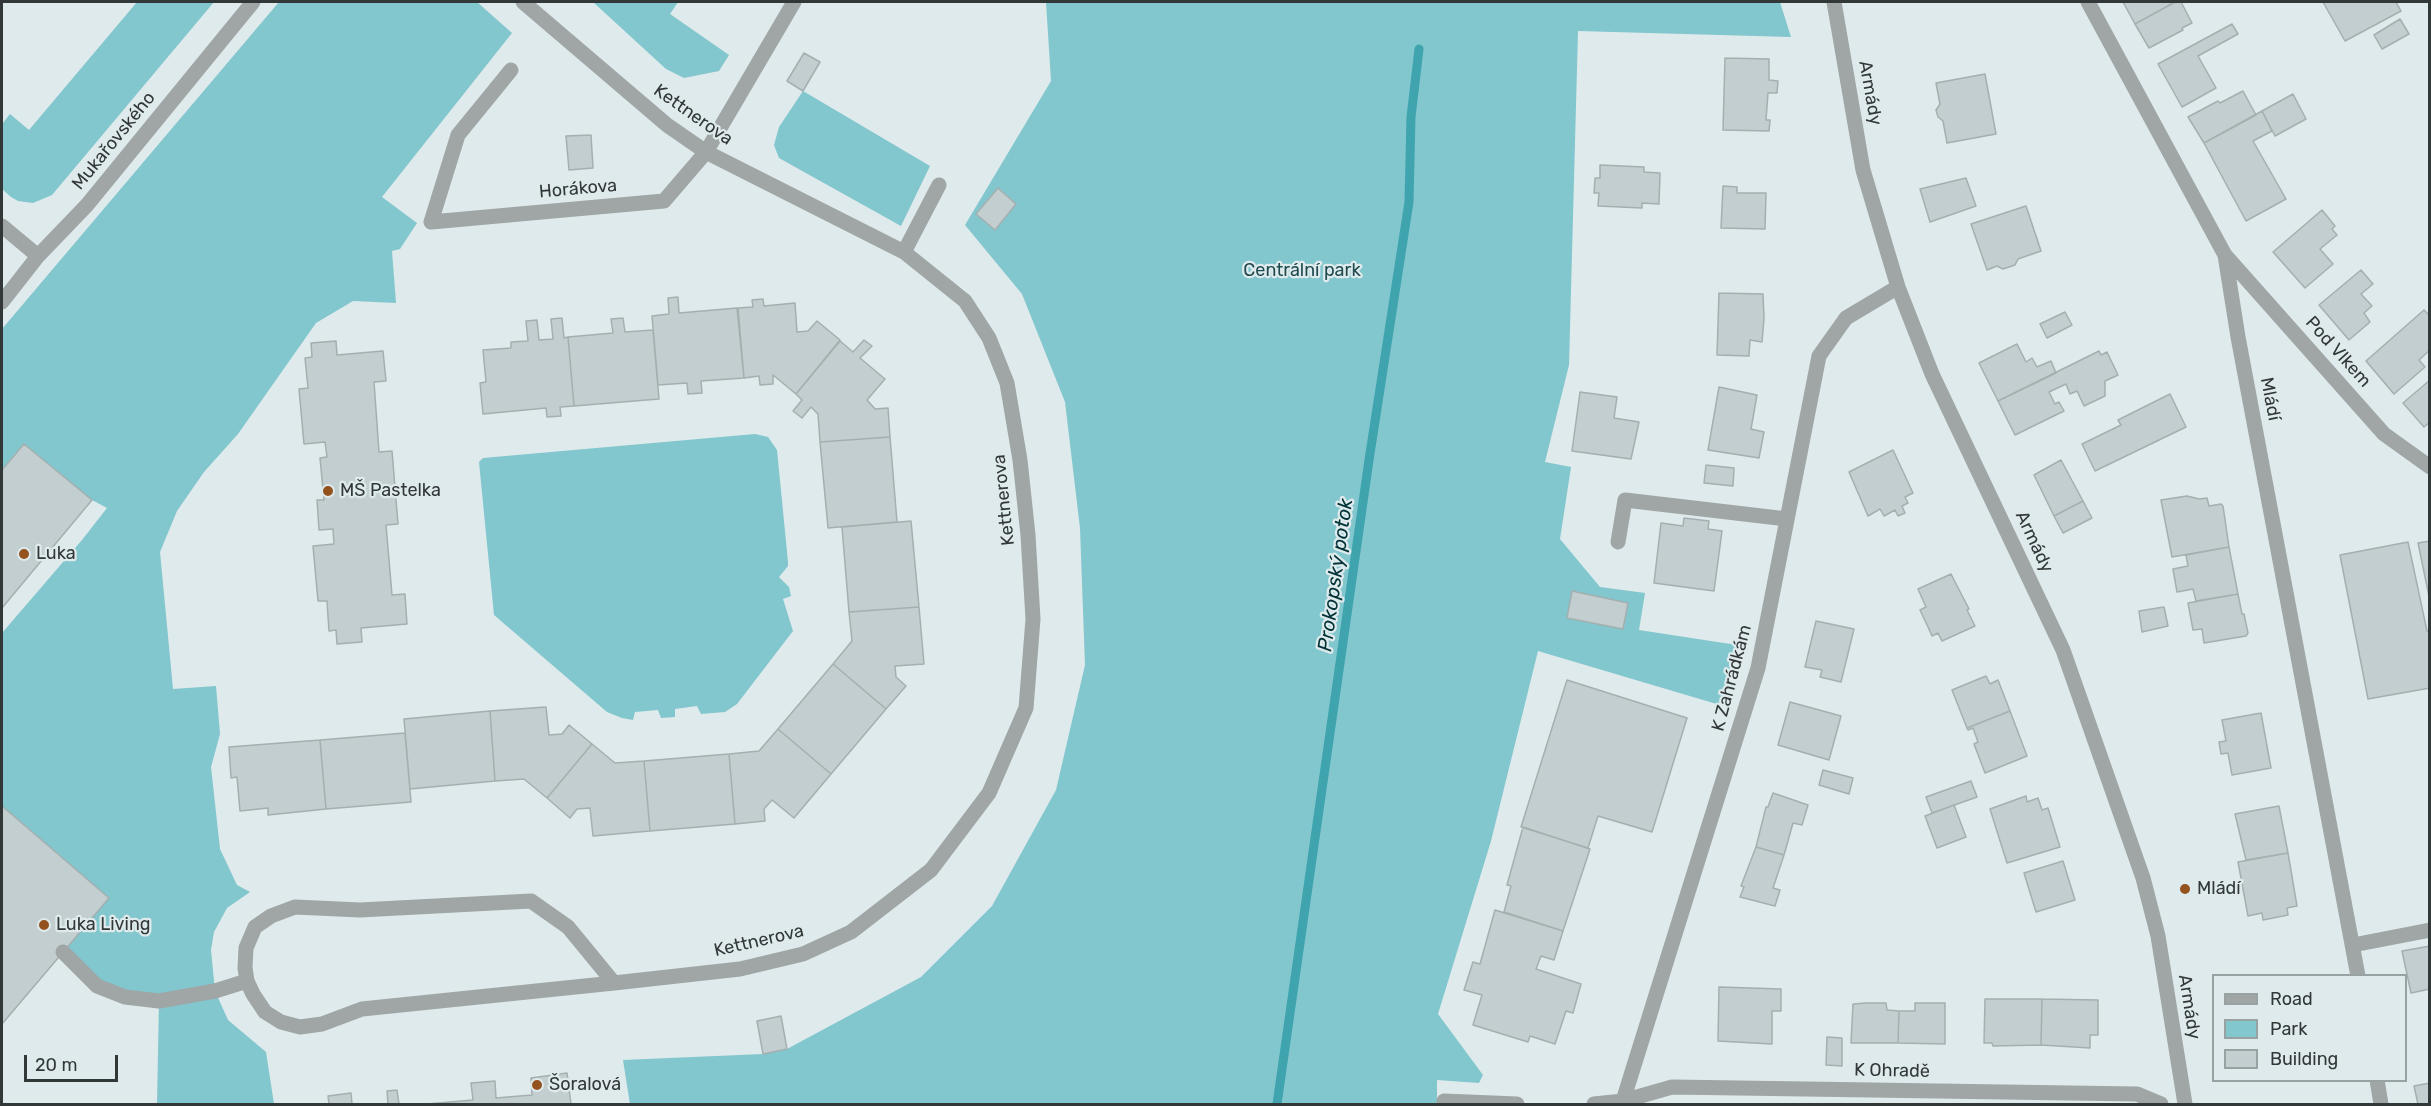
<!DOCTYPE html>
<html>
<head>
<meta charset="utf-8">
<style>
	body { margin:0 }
	#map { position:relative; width:2431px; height:1106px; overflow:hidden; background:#deeaeb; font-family:Rubik,sans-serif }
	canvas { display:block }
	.frame { position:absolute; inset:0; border:3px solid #323737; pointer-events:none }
	.legend { position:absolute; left:2212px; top:974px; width:195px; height:108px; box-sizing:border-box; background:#deeaeb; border:2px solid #99a2a3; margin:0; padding:8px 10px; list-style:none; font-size:18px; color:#323737 }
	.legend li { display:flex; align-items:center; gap:12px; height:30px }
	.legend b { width:30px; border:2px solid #99a2a3 }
	.scale { position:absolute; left:24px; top:1055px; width:94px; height:27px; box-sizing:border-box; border:3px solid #323737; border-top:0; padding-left:8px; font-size:18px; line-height:21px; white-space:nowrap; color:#323737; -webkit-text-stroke:4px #deeaeb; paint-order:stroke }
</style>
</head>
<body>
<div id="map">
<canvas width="2431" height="1106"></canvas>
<div class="frame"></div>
<ul class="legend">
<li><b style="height:8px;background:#a0a5a5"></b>Road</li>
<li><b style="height:16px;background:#82c6ce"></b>Park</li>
<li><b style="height:16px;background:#c2cecf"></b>Building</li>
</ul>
<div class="scale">20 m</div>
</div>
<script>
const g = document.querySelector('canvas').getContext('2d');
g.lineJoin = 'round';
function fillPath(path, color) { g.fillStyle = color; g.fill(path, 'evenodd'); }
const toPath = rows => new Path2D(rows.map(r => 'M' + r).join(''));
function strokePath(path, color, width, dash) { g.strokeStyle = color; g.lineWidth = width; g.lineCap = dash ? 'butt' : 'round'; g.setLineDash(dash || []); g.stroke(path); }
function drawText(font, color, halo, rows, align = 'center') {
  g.font = font + ' Rubik,sans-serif'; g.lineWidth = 4.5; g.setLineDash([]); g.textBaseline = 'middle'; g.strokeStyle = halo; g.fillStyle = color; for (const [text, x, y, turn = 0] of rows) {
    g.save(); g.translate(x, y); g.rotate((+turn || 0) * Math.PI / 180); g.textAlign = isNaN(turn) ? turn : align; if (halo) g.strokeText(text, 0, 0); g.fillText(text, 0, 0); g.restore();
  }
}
const green = toPath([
	[137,2,214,2,52,195,33,203,18,201,11,197,2,189,2,124,10,114,29,130],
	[279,2,477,2,512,33,382,197,417,223,400,249,392,251,396,303,353,301,316,323,238,434,204,472,177,511,160,552,173,689,216,686,220,734,211,767,220,849,237,885,250,892,227,908,214,932,211,950,215,991,228,1020,266,1052,274,1104,157,1104,159,1001,124,998,63,952,109,898,2,806,2,633,82,540,107,508,92,500,24,444,2,470,2,329],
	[593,2,678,2,670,14,729,55,719,71,684,78,666,69],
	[1046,2,1780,2,1791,37,1578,31,1569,365,1545,462,1571,467,1560,539,1600,587,1645,593,1639,630,1737,645,1720,705,1538,651,1491,841,1438,1014,1483,1075,1479,1083,1437,1080,1437,1104,630,1104,623,1060,763,1054,787,1049,921,977,992,906,1056,790,1085,665,1080,528,1065,402,1022,294,965,225,1051,81],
	[998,188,1016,204,995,229],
	[1572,592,1628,603,1623,629,1567,618],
	[803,91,930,166,901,226,779,158,774,145,779,127],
	[755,434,768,437,777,450,788,562,788,566,779,577,789,587,791,596,783,599,793,631,737,704,725,712,701,714,697,706,675,709,675,717,661,718,658,710,635,712,633,720,622,718,607,712,494,615,479,462,483,458]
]);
const stream = toPath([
	[1277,1104,1369,460,1409,202,1411,117,1419,49]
]);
const building = toPath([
	[2123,2,2175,2,2135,24,2123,2],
	[2175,2,2181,2,2192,23,2182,28,2183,30,2149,48,2135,24,2175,2],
	[2323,2,2396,2,2401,11,2345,41,2323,2],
	[2400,19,2409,34,2382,49,2374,35,2400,19],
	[2232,24,2238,34,2198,56,2216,88,2182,107,2158,64,2232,24],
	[804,53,820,62,803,91,787,81,804,53],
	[1725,58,1769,59,1769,80,1778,81,1777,93,1768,93,1766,120,1770,120,1769,131,1723,130,1725,58],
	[1985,74,1996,134,1947,143,1943,121,1938,117,1936,110,1940,104,1936,83,1985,74],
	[2243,91,2256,115,2204,143,2188,117,2218,101,2220,103,2243,91],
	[2293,94,2306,119,2275,136,2262,111,2293,94],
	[2262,111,2272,131,2253,141,2286,199,2246,221,2204,143,2262,111],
	[591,135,593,168,569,170,566,136,591,135],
	[1600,165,1644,167,1644,172,1660,173,1659,204,1642,203,1642,208,1598,206,1599,193,1594,193,1595,178,1600,178,1600,165],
	[1966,178,1976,206,1930,222,1920,189,1966,178],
	[1723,186,1737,187,1737,193,1766,193,1765,229,1721,228,1723,186],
	[998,188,1016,204,995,230,976,214,998,188],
	[2026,206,2041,251,2018,259,2015,265,2003,269,1997,266,1987,270,1971,224,2026,206],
	[2322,210,2335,226,2332,229,2337,235,2320,249,2333,264,2305,288,2273,252,2322,210],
	[2361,270,2373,284,2361,294,2372,306,2364,313,2370,322,2349,340,2319,305,2361,270],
	[1719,293,1763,294,1764,318,1762,342,1750,340,1749,356,1717,355,1719,293],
	[678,297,679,313,737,308,744,378,701,381,702,393,688,394,687,383,658,385,652,316,669,314,668,298,678,297],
	[763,299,764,306,795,303,797,332,808,331,817,321,840,340,796,394,773,375,773,384,760,385,759,376,744,378,738,308,753,307,752,300,763,299],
	[2424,310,2430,316,2430,350,2419,360,2425,367,2394,394,2366,361,2424,310],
	[2065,312,2072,325,2047,338,2040,324,2065,312],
	[562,318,564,338,568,337,574,406,560,407,561,416,547,417,546,408,483,414,480,383,486,382,483,350,511,348,511,342,528,341,526,321,537,320,539,340,553,339,551,319,562,318],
	[623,318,625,332,653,330,659,399,574,406,568,337,613,333,611,319,623,318],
	[864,340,872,346,860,358,885,379,867,400,875,409,888,408,890,437,820,442,818,414,811,407,802,418,793,411,802,400,796,394,840,341,853,352,864,340],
	[336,341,337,355,383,351,386,381,374,382,379,452,392,451,398,524,386,525,392,595,405,594,407,624,361,628,362,642,337,644,336,630,329,631,327,601,318,601,313,546,334,544,333,529,319,530,317,500,324,500,320,458,327,457,325,442,304,444,299,389,308,388,305,358,312,357,311,343,336,341],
	[2017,344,2026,362,2032,358,2037,367,2051,361,2056,373,1998,401,1979,363,2017,344],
	[2099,351,2101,355,2107,352,2118,375,2105,381,2105,396,2084,406,2077,391,2070,394,2066,384,2049,392,2055,404,2059,402,2064,411,2015,435,1998,401,2099,351],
	[2430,380,2430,422,2424,427,2403,403,2430,380],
	[1719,387,1757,395,1751,429,1764,432,1759,458,1708,450,1719,387],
	[1580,392,1617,397,1614,418,1639,422,1631,459,1572,451,1580,392],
	[2170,394,2186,427,2095,471,2082,444,2121,425,2118,420,2170,394],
	[890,437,897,522,828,528,820,442,890,437],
	[24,444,92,500,2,608,2,470,24,444],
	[1893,450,1913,493,1905,497,1908,503,1902,506,1905,513,1898,516,1895,510,1884,516,1880,509,1868,516,1849,472,1893,450],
	[2061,460,2083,501,2054,516,2034,475,2061,460],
	[1706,465,1734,468,1733,486,1704,483,1706,465],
	[2187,496,2199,499,2207,498,2209,506,2221,504,2223,506,2229,547,2172,557,2161,500,2187,496],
	[2083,501,2092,518,2063,533,2054,516,2083,501],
	[1684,518,1709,521,1708,529,1722,531,1714,591,1654,583,1661,523,1683,526,1684,518],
	[911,521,919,607,849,612,842,527,911,521],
	[2430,541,2430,601,2418,543,2430,541],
	[2408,542,2427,631,2430,630,2430,688,2368,699,2340,555,2408,542],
	[2229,547,2238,594,2196,601,2193,589,2177,592,2173,569,2188,566,2186,555,2229,547],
	[1951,574,1969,609,1967,610,1975,626,1942,641,1938,633,1932,636,1928,627,1920,610,1926,607,1918,589,1951,574],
	[1572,591,1628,603,1623,629,1567,618,1572,591],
	[2238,594,2242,614,2244,614,2248,633,2246,636,2204,643,2202,629,2193,630,2188,603,2238,594],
	[919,607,924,664,895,666,896,677,906,686,886,709,833,664,852,641,849,612,919,607],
	[2164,607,2168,626,2142,632,2139,611,2164,607],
	[1816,621,1854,629,1841,682,1820,677,1822,670,1805,667,1816,621],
	[833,664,886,709,831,774,778,729,833,664],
	[1986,676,1990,684,1998,680,2010,711,1967,728,1952,690,1986,676],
	[1567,680,1687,718,1652,832,1598,816,1588,848,1521,827,1567,680],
	[1790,702,1841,716,1829,760,1778,745,1790,702],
	[546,707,549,735,562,734,569,725,592,744,547,798,524,779,495,781,490,711,546,707],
	[490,711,495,781,410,789,404,719,490,711],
	[2010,711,2027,756,1985,773,1974,744,1978,742,1973,728,1968,730,1967,728,2010,711],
	[2261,713,2271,768,2232,775,2228,753,2221,754,2219,742,2226,741,2222,720,2261,713],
	[778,729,831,774,794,818,772,800,764,809,765,821,735,824,729,754,759,751,778,729],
	[405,733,411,802,326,809,320,740,405,733],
	[320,740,326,809,268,815,268,808,240,811,237,777,231,778,229,747,320,740],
	[592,744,615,763,644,761,650,831,593,836,590,808,577,809,570,818,547,798,592,744],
	[729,754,735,824,650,831,644,761,729,754],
	[1823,770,1853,778,1849,794,1819,785,1823,770],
	[1971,781,1977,797,1932,813,1926,797,1971,781],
	[1773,793,1808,805,1802,825,1793,823,1784,855,1756,847,1766,807,1768,807,1773,793],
	[2026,796,2027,802,2038,798,2042,810,2048,808,2060,847,2007,863,1990,809,2026,796],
	[1954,805,1966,837,1937,848,1925,816,1954,805],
	[2,806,109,898,2,1024,2,806],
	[2279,806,2288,853,2246,860,2235,814,2279,806],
	[1523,827,1590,849,1563,931,1504,912,1511,886,1507,885,1523,827],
	[1756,847,1784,855,1773,888,1780,890,1775,906,1740,897,1744,887,1741,886,1756,847],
	[2288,853,2297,906,2287,908,2288,915,2263,920,2262,913,2248,916,2238,862,2288,853],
	[2063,861,2075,900,2036,912,2024,873,2063,861],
	[1495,910,1563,931,1554,960,1541,956,1536,969,1581,984,1573,1013,1566,1011,1555,1044,1530,1036,1528,1042,1473,1025,1482,995,1464,990,1473,962,1480,964,1495,910],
	[2430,946,2430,989,2411,993,2402,951,2430,946],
	[1719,987,1781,989,1781,1011,1772,1011,1772,1044,1718,1041,1719,987],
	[1985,999,2042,999,2041,1045,1993,1046,1992,1043,1984,1043,1985,999],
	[2042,999,2098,1000,2098,1035,2090,1035,2090,1048,2041,1045,2042,999],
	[1866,1003,1886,1003,1887,1010,1899,1011,1898,1043,1851,1043,1853,1004,1866,1003],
	[1915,1003,1945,1003,1945,1044,1898,1043,1899,1011,1915,1011,1915,1003],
	[781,1016,787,1049,763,1054,757,1021,781,1016],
	[1827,1037,1842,1038,1842,1066,1826,1065,1827,1037],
	[567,1073,571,1104,427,1104,473,1100,471,1083,495,1081,496,1098,532,1095,531,1078,567,1073],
	[2430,1083,2430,1104,2418,1104,2414,1086,2430,1083],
	[397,1090,399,1104,388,1104,387,1091,397,1090],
	[351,1093,352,1104,329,1104,328,1096,351,1093]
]);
const minor = toPath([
	[523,2,667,125,706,152,904,252,965,301,989,338,1007,383,1020,460,1028,535,1033,619,1026,708,989,793,931,870,851,932,803,954,740,969,614,983,362,1009,322,1024,300,1027,281,1022,265,1012,253,994,247,981,245,968,246,948,255,927,271,916,295,907,360,910,531,901,568,927,614,983],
	[1834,2,1863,170,1898,287,1932,374,2063,650,2143,878,2158,936,2185,1104],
	[2088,2,2225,255,2238,337,2358,976],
	[511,70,458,135,431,222,664,201,706,152,794,2],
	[2,226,38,256],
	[904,252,939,185],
	[2225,255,2384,434,2430,467],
	[2,302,38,256,87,205,253,2],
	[1618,542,1625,500,1787,519],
	[2353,945,2430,930],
	[63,952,97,986,125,997,159,1001,215,991,247,981],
	[2377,1080,2381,1104],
	[1444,1101,1517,1104],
	[1594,1104,1623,1101,1672,1087,2137,1094,2161,1104],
	[1622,1104,1758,668,1819,356,1846,318,1898,287]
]);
const markers = [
	[328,491,6,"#93521e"],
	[24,554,6,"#93521e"],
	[2185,889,6,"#93521e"],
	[44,925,6,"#93521e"],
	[537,1085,6,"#93521e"]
];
const streetNames = [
	["Armády",1870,93,80],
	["Kettnerova",693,115,35],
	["Mukařovského",114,141,-51],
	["Horákova",578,189,-5],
	["Pod Vlkem",2338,352,48],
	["Mládí",2270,399,79],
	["Kettnerova",1004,500,-96],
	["Armády",2034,542,65],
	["K Zahrádkám",1732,678,-75],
	["Kettnerova",759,941,-13],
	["Armády",2189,1007,81],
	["K Ohradě",1892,1071,1]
];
const parkNames = [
	["Centrální park",1302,271]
];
const poiNames = [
	["MŠ Pastelka",340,491],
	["Luka",36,554],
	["Mládí",2197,889],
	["Luka Living",56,925],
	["Šoralová",549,1085]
];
const waterNames = [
	["Prokopský potok",1336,575,-82]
];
fillPath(green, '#82c6ce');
strokePath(stream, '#3fa4ae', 9);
fillPath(building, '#c2cecf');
strokePath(building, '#a4afb0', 1.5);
strokePath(minor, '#a0a5a5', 15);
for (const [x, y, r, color] of markers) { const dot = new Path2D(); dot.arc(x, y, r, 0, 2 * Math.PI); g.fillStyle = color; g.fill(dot); strokePath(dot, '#deeaeb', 2); }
drawText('18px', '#323737', '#deeaeb', streetNames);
drawText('18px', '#1f4b50', '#deeaeb', parkNames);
drawText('18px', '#323737', '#deeaeb', poiNames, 'left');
drawText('italic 20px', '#013237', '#deeaeb', waterNames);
</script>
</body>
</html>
